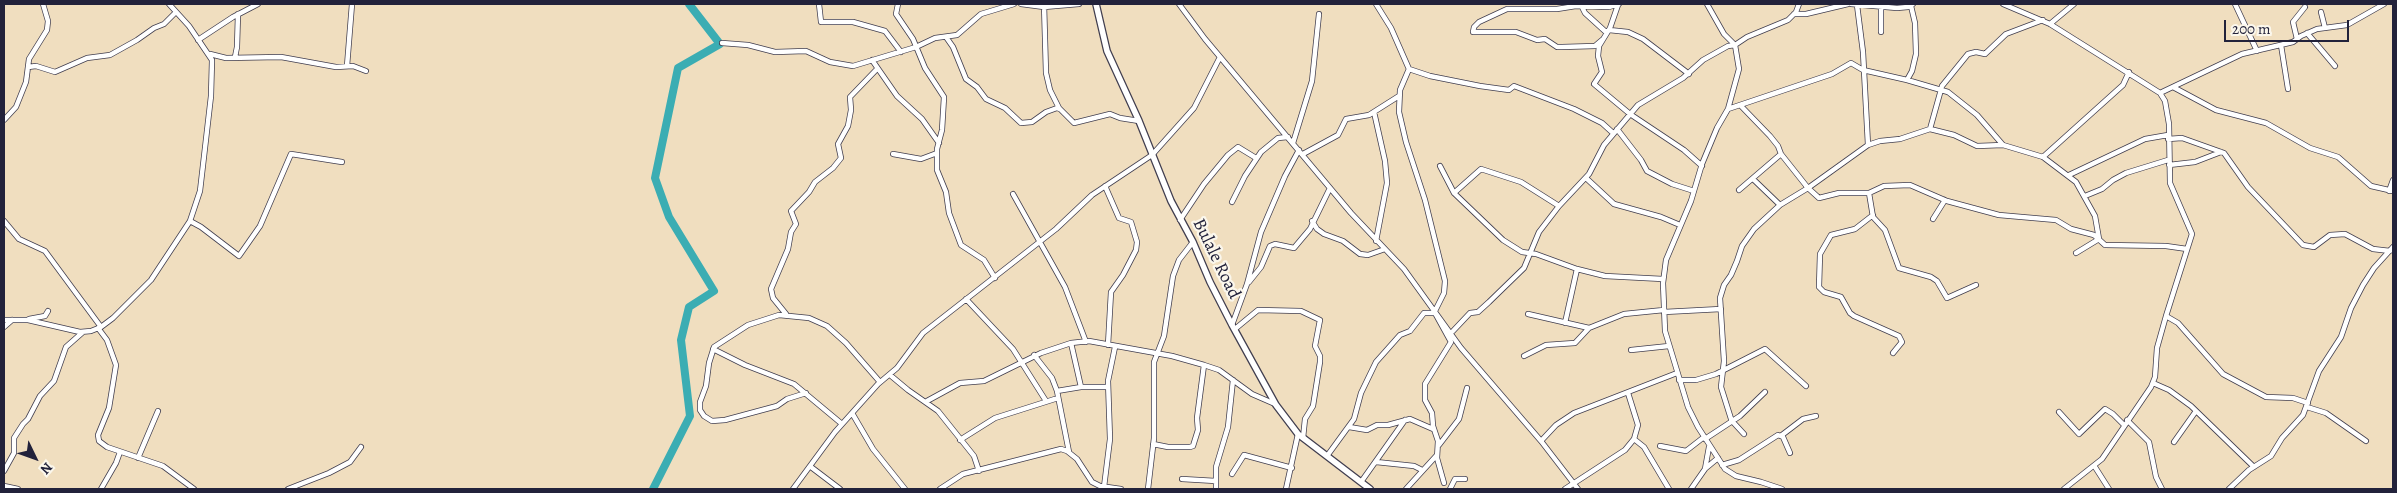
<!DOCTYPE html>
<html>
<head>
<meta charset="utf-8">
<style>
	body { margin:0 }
	#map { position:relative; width:2397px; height:493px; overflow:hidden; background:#f0debf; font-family:Alegreya,serif }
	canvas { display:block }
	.frame { position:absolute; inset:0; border:5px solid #22223b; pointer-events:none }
	.north { position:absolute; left:10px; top:433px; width:50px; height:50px; -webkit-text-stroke:4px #fbf7ec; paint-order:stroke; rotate:132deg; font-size:14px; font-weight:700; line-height:20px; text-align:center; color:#22223b }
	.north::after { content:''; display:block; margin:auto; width:18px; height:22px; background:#22223b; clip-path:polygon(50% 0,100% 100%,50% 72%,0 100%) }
	.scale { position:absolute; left:2224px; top:20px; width:125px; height:22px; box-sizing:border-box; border:2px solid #22223b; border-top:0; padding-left:6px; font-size:15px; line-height:18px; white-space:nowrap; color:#22223b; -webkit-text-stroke:4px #fbf7ec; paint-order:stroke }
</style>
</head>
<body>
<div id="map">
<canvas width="2397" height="493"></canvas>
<div class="frame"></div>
<div class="north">N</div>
<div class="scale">200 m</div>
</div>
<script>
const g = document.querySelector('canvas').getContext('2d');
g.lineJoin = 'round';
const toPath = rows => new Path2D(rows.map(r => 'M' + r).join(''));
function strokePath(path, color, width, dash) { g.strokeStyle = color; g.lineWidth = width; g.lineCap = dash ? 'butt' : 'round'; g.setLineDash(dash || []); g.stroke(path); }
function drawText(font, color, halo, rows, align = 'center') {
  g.font = font + ' Alegreya,serif'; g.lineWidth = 4.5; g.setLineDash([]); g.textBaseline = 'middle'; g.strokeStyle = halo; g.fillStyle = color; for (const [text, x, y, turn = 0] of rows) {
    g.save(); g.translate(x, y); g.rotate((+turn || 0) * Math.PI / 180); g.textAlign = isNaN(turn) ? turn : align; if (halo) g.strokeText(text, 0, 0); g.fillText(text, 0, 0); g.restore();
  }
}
const river = toPath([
	[653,489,690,416,681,340,689,307,714,291,669,217,655,178,678,68,720,44,689,4]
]);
const minor = toPath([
	[819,4,821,22,853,22,885,31,901,52],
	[898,4,896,14,913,39,925,68,944,97,942,130,937,149,937,170,946,192,949,213,961,245,984,260,995,278],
	[1021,4,1044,7,1079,4],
	[1044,4,1046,73,1050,90,1059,108],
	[1179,4,1205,39,1351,213,1404,269,1461,348,1541,441,1578,489],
	[1376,4,1391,28,1409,69,1430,76,1480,86,1509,90,1514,86,1574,109,1602,123,1613,133],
	[1707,4,1724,34,1735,45,1739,69,1728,109,1717,128,1702,164,1691,201,1666,260,1663,283,1665,331,1688,407,1698,427,1725,469,1736,476,1761,482,1782,489],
	[1851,4,1897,8,1908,7,1913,4],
	[2003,4,2050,24,2160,93,2165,101,2169,124,2170,183,2192,234,2166,316,2157,348,2155,377,2151,387,2102,459,2064,489],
	[2235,4,2257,51],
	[1581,5,1585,13,1607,33],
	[1618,5,1610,28,1599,46,1598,56,1602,72,1594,84,1630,114,1684,150,1702,166],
	[1857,5,1863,52,1868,145],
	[2321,12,2325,28],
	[1794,14,1806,14,1848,4],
	[2050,24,2074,4],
	[1609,30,1628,32,1643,39,1689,74],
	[1881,32,1881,7],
	[2307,33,2335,66],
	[946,37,953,47,966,79,977,87,986,99,1005,108,1021,123,1032,122,1046,112,1057,108,1060,109,1074,123,1110,114,1120,118,1139,121],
	[2297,39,2293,22,2305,7],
	[198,40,233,17,258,4],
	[1602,40,1595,46,1562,47,1557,47,1545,39,1537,40,1516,32,1473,32,1474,27,1479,22,1507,9,1557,9,1576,6,1609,7,1619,4],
	[722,43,748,45,775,52,806,51,830,62,853,66,916,47,935,38,957,35,981,14,1014,4],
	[2281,45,2288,89],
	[210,54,226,58,281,57,336,67,353,66,366,71],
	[235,57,237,47,238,14],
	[872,60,897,96,922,119,939,143],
	[347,66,352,4],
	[28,67,36,66,55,72,87,58,110,55,137,40,154,28,164,24,176,12],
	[1409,69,1400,90,1399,112,1406,142,1425,200,1445,281,1444,293,1435,311],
	[1907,80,1912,71,1916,54,1915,23,1911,6],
	[2173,87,2216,110,2266,123,2310,148,2338,157,2371,186,2393,191],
	[2160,93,2242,54,2293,42,2301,36,2317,29,2347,25,2384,4],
	[1741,106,1770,136,1778,146,1781,154,1808,188,1819,198,1839,193,1869,193,1884,186,1910,185,1947,201,1999,215,2056,220,2071,229,2094,235,2105,245,2166,246,2187,249],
	[1728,109,1832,74,1851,63,1863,70,1907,80,1948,92,1977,115,2003,145],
	[1374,112,1385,161,1387,183,1376,241],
	[4,120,16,107,26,82,29,59,47,30,48,21,43,4],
	[1617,129,1641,160,1647,171,1672,184,1694,191],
	[1930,129,1942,86,1968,54,1976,52,1985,54,2006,34,2043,20],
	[2168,139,2182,138,2224,153,2248,187,2303,245,2314,247,2330,235,2345,234,2373,249,2390,251],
	[1293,143,1312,81,1319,14],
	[893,154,921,159,937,153],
	[1303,154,1338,135,1346,119,1369,115,1399,96],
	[2043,157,2123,85,2129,72],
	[2169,165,2195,162,2221,152],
	[1440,166,1454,193,1503,240,1522,252,1536,254,1577,269,1605,276,1663,279],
	[2069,175,2145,139,2168,135],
	[1586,178,1614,204,1661,217,1680,225],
	[1753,179,1780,205],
	[1105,186,1119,218,1131,222,1137,242,1136,250,1123,275,1111,292,1108,345],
	[1739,190,1781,154],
	[2389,191,2393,180],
	[1454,193,1481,169,1521,182,1559,206],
	[1869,193,1873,217,1885,230,1899,268,1931,277,1937,281,1947,298,1976,285],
	[1013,194,1065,287,1086,342],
	[2085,196,2102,189,2113,180,2126,173,2168,160],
	[1232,202,1245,176,1261,152,1278,138,1288,137],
	[1873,215,1855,229,1831,235,1820,254,1819,287,1824,292,1841,297,1850,313,1854,316,1899,336,1902,342,1893,353],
	[1933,219,1945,200],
	[1180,220,1204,184,1228,155,1238,147,1256,158],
	[4,221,19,239,45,251,101,327],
	[190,221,201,227,239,256,260,226,291,154,342,162],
	[1312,221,1317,229,1324,234,1343,241,1360,254,1368,255,1385,249],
	[1249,282,1261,267,1270,246,1275,244,1294,248,1310,229,1330,188],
	[966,299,1013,349,1046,401],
	[1664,312,1721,309],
	[1435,313,1451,342,1425,384,1425,400,1432,413,1433,426,1438,441,1437,458,1444,483],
	[786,314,773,298,771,289,788,249,791,232,796,224,791,211,809,192,815,182,833,168,841,158,838,144,848,126,851,110,850,97,877,69],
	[1528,314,1589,328],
	[2166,316,2178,323,2223,374,2266,397,2293,398,2308,403],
	[29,319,45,316,48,311],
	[4,320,28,320,80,332,91,331,101,327,113,318,151,280,190,221,200,191,211,96,212,60,189,26,169,4],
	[1565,323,1577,269],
	[1232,325,1247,284,1261,232,1285,176,1299,150],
	[4,327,12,320],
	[98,328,107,340,116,365,109,408,98,435,99,441,107,447,163,466,194,489],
	[1235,329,1258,310,1301,311,1320,320,1315,346,1320,356,1320,362,1313,406,1305,419,1303,438],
	[1453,331,1470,313,1478,312,1489,302,1524,268,1539,232,1559,206,1589,174,1604,145,1638,105,1683,78,1703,60,1728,46,1735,45,1747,37,1788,20,1796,12,1799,4],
	[1071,343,1081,387],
	[713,349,745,365,794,384,842,424],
	[1631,350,1669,346],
	[1034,355,1052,378,1057,391,1069,452],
	[1524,356,1546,345,1575,343,1589,328,1624,314,1664,310],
	[890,375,908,390,938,411,974,456,979,471],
	[1679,380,1696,380,1716,374,1765,349,1806,386],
	[2153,383,2169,390,2191,406,2254,467],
	[1057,391,1081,387,1107,387],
	[806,393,787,399,777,406,725,420,712,421,704,416,700,410,700,402,706,386,709,363,714,347,748,325,779,315,809,318,827,326,846,343,880,382],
	[927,401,960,383,984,381,1041,353,1071,343,1089,341,1172,356,1204,365,1219,370,1252,394,1275,404],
	[2307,407,2326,413,2366,441],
	[2059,412,2079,434,2105,409,2113,414,2124,425],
	[852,413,873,449,905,489],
	[2127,420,2149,442,2156,477,2162,489],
	[1732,421,1744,434],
	[1732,422,1721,387,1724,361,1720,298,1724,285,1731,275,1737,261,1742,246,1754,229,1780,205,1808,188,1868,145,1880,141,1900,139,1930,129,1954,135,1977,146,2003,145,2043,157,2076,182,2095,216,2099,239,2076,253],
	[1349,427,1367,430,1377,425,1388,425,1410,419,1433,429],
	[1782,435,1803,419,1816,416],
	[1634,439,1644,447,1669,489],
	[1705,439,1740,416,1765,392],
	[960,440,995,418,1058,398],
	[1541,441,1556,425,1574,413,1677,373],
	[2174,442,2196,411],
	[1153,444,1168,447,1190,447,1193,446,1198,430,1197,418,1204,365],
	[1439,445,1459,419,1467,388],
	[1660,446,1686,451,1704,437],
	[1327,456,1354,419,1361,393,1376,362,1400,335,1410,331,1424,313,1435,313],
	[138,458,158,411],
	[1376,462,1414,466,1422,470],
	[1722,465,1739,460,1778,435,1783,437,1790,453],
	[811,467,840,489],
	[2095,467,2109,489],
	[1706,468,1718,458],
	[4,471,14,453,14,438,23,424,28,419,40,396,54,381,66,347,83,332],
	[1232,474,1244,455,1292,468],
	[1182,479,1216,481],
	[1361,482,1405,420],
	[4,486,18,489],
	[1104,487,1110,439,1108,381,1115,347],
	[101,489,116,463,120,452],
	[288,489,329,473,350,462,361,447],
	[793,489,835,432,878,384,897,368,923,333,1056,229,1092,195,1152,155,1194,108,1220,57],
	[940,489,963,474,1061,449,1067,451,1077,459,1092,482,1100,486,1121,489],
	[1148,489,1154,438,1154,362,1164,336,1173,276,1179,260,1193,242],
	[1216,489,1216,467,1228,427,1233,380],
	[1286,489,1298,434],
	[1406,489,1437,455],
	[1450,489,1455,479,1465,479],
	[1565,489,1625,450,1634,439,1638,425,1628,393],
	[1691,489,1705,469,1709,447],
	[2229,489,2249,470,2271,456,2282,438,2303,415,2319,371,2341,337,2351,308,2363,285,2374,268,2393,247]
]);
const tertiary = toPath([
	[1096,4,1107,51,1139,121,1171,201,1193,242,1210,282,1232,325,1276,405,1298,434,1370,489]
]);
const streetNames = [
	["Bulale Road",1216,259,64]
];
strokePath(river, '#3badb3', 8);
strokePath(minor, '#413e4f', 6);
strokePath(tertiary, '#413e4f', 8);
strokePath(minor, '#fff', 4.5);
strokePath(tertiary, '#fff', 5.5);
drawText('18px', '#22223b', '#fbf7ec', streetNames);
</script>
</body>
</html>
